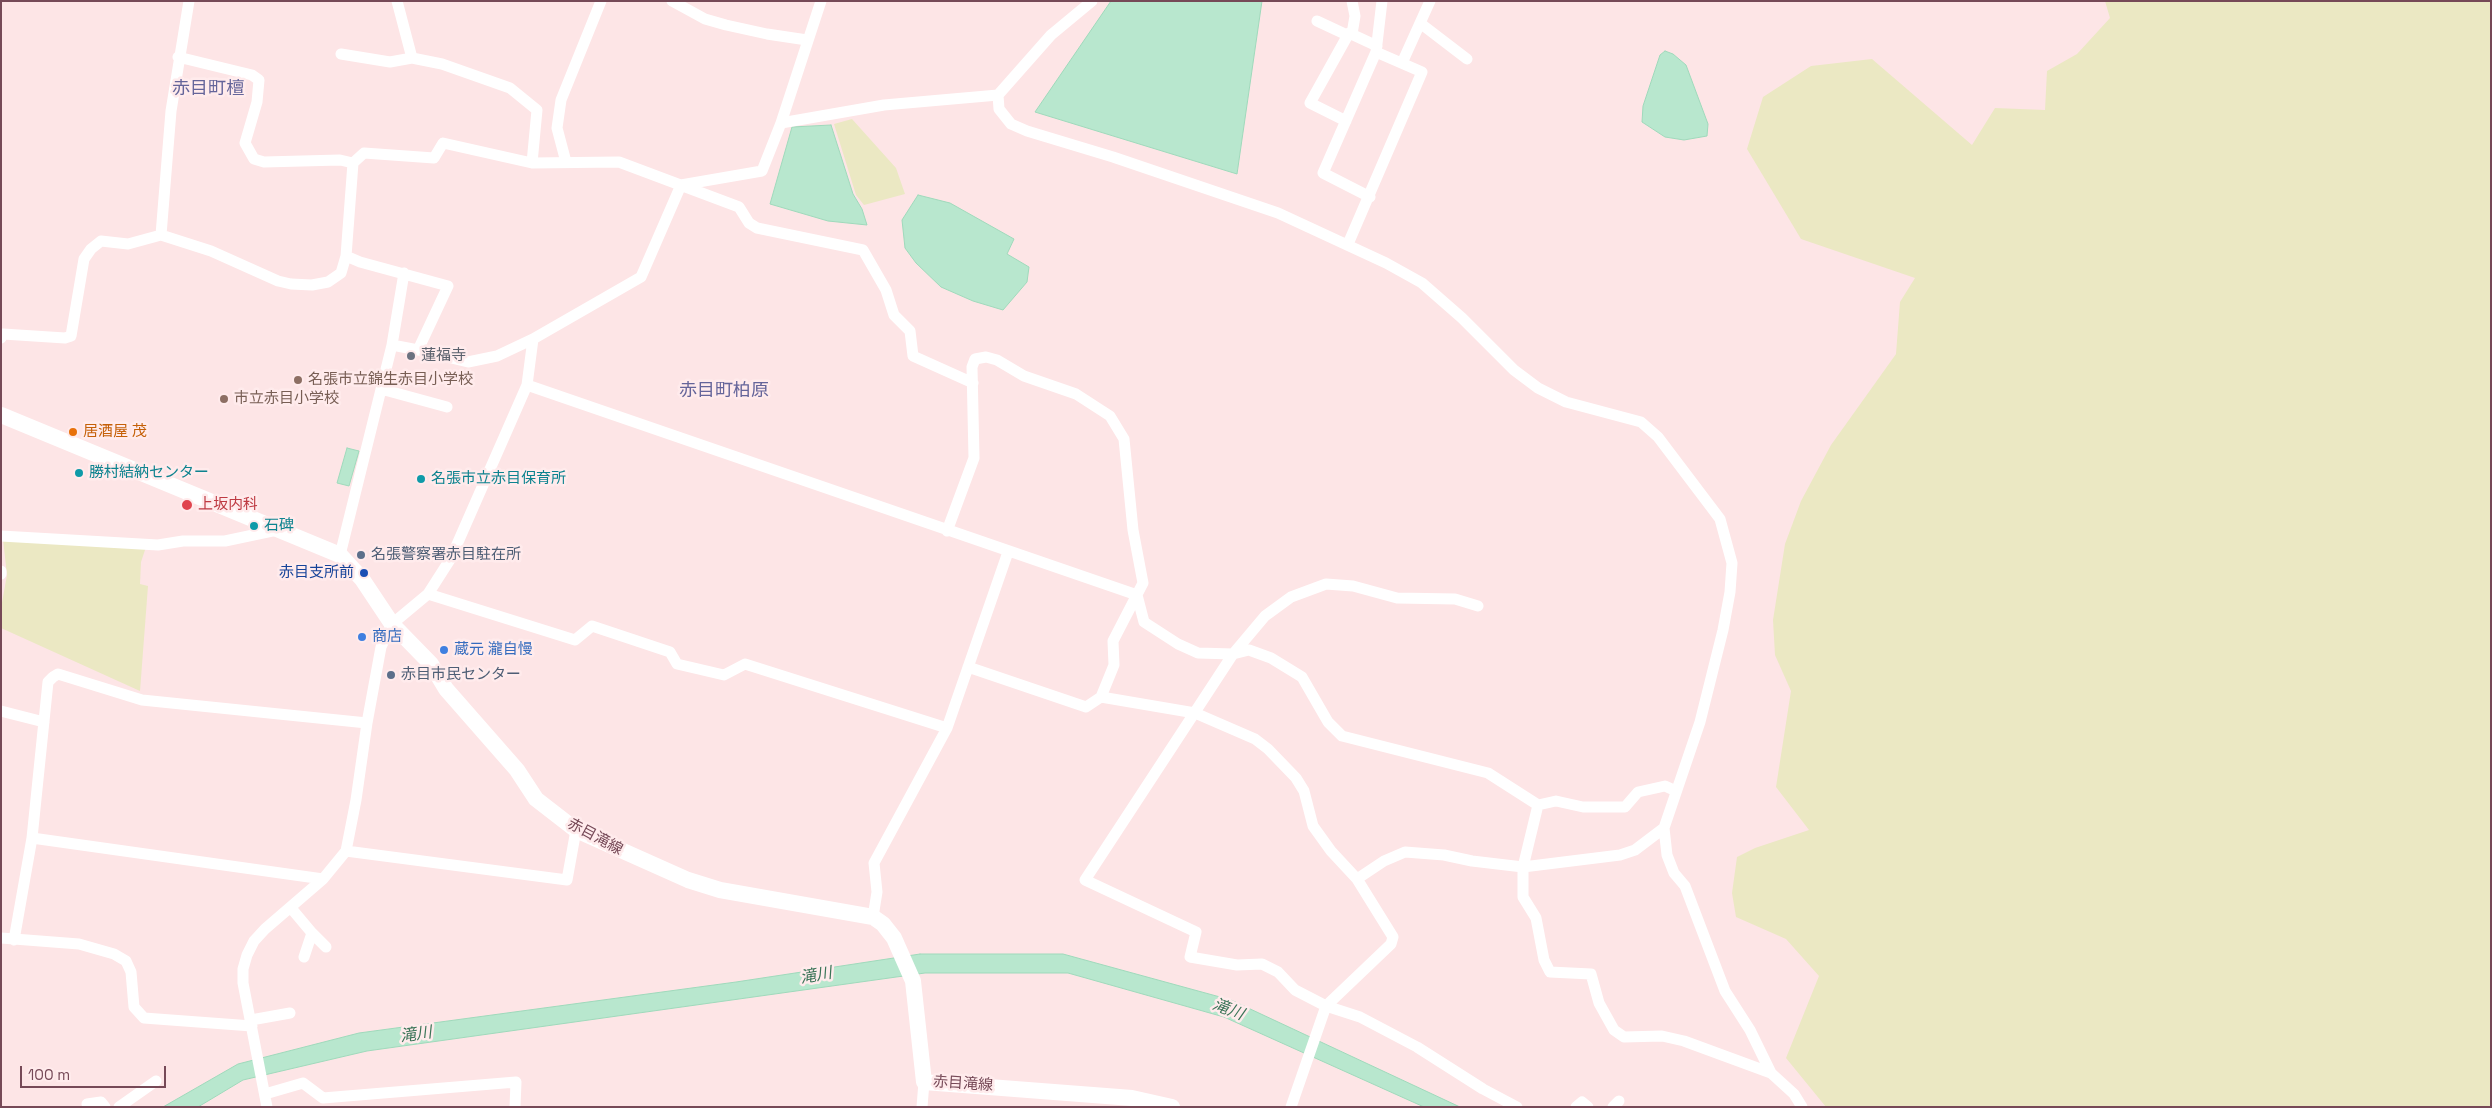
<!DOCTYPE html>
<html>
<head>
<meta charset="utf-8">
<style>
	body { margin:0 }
	#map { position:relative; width:2492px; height:1108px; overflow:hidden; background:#fde5e6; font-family:"Space Grotesk",sans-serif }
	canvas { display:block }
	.frame { position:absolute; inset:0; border:2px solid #764957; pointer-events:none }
	.scale { position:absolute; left:20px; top:1066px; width:146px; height:22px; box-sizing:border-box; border:2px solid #764957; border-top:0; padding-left:6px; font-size:15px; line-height:18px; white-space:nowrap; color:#764957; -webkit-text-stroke:4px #ffebec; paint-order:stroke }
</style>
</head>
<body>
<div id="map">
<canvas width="2492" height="1108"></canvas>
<div class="frame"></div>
<div class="scale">100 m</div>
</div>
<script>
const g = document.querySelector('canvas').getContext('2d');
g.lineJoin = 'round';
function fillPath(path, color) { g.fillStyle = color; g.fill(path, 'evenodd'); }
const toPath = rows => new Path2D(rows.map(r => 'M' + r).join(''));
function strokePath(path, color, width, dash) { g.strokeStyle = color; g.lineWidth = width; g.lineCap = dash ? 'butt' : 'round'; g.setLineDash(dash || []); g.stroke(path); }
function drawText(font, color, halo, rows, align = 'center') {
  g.font = font + ' "Space Grotesk","Noto Sans JP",sans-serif'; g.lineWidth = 5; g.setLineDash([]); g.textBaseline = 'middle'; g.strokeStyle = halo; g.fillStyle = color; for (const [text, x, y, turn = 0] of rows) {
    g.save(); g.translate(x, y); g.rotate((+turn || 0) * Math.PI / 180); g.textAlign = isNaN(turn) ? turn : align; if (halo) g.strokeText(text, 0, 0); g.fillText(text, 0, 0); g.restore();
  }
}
const green = toPath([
	[2105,1,2491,1,2491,1107,1826,1107,1786,1058,1819,976,1786,939,1736,917,1732,893,1737,857,1755,848,1809,830,1776,787,1791,691,1775,655,1773,620,1785,544,1801,501,1831,445,1896,354,1900,302,1915,278,1801,239,1747,149,1763,97,1811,66,1872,59,1972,145,1995,108,2045,110,2047,71,2077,54,2110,18],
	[852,119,896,168,905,194,864,205,856,195,834,124],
	[3,539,146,547,141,562,140,584,148,586,140,691,1,628,1,608,7,575]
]);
const water = toPath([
	[1111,1,1262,1,1237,174,1035,112,1111,1],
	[1665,51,1673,54,1686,65,1708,124,1707,136,1684,140,1665,137,1642,122,1643,106,1660,55,1665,51],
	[831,125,853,194,862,209,867,225,828,221,770,204,792,127,831,125],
	[918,195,950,203,1014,239,1007,254,1029,267,1027,282,1003,310,973,301,941,287,916,263,905,248,902,220,918,195],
	[347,448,359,451,349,486,337,483,347,448],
	[920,954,1063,954,1231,1000,1460,1107,1424,1107,1224,1017,1068,973,925,973,367,1051,243,1080,198,1107,163,1107,238,1064,359,1033,736,982,920,954]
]);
const street = toPath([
	[397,1,412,58,442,64,510,88,537,110,532,163],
	[672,1,705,19,726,25,767,34,807,40],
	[1317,21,1347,35],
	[1420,23,1467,59],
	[1352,34,1355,16,1352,1],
	[341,54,390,62,412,58],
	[178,57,252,75,259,80,257,102,245,143,254,159,264,162,340,160,353,163],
	[1402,63,1430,1],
	[998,95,999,109,1011,124,1027,131,1113,157,1278,213,1386,263,1422,283,1462,318,1514,370,1538,388,1566,402,1641,422,1658,437,1720,519,1732,563,1730,592,1723,630,1700,722,1664,828,1667,855,1674,873,1685,886,1725,991,1750,1030,1771,1073,1794,1094,1802,1107],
	[1346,121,1310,103,1349,33,1377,46],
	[781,123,884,105,998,95,1051,35,1092,1],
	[566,162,557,128,561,100,601,1],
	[1370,197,1323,173,1376,52,1382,1],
	[161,235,211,251,278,281,291,284,312,285,328,282,341,273,346,256],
	[1348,244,1422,72,1376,52],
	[1,338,3,334,65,338,71,336,84,259,91,249,101,241,128,244,161,235,171,111,189,1],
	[392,345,404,273],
	[418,350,468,362,497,356,533,339],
	[527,385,1137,595],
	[381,389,447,407],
	[947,531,974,458,972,367,975,359,986,357,997,360,1024,376,1076,394,1110,416,1124,439,1133,530,1143,583,1113,641,1114,665,1101,697,1086,707,968,667],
	[1,536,158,545,183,541,225,541,277,530],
	[340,555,392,345,418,350,448,286,360,262,346,256,353,163,364,153,434,158,443,143,532,163,619,162,739,207,749,223,757,228,863,250,886,290,894,315,910,331,913,356,973,383],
	[1,571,1,574],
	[428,594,575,640,592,626,670,652,677,664,724,675,745,664,947,728],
	[1137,595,1144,622,1178,644,1198,653,1233,654,1249,650,1271,658,1302,677,1328,722,1342,736,1488,773,1538,805,1556,801,1583,807,1625,807,1638,792,1665,786,1676,791],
	[1478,606,1455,599,1397,598,1353,586,1326,584,1291,597,1265,616,1233,654,1085,880,1196,932,1190,957,1237,965,1262,964,1278,972,1295,990,1326,1006,1360,1017,1417,1047,1483,1089,1517,1107],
	[1101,697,1195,713,1255,739,1268,749,1296,778,1304,791,1313,826,1331,851,1357,879,1393,937,1391,944,1326,1006,1291,1107],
	[1,711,44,722],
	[1538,805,1523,867,1523,897,1536,918,1544,960,1550,972,1591,974,1599,1003,1614,1030,1624,1037,1662,1036,1684,1041,1771,1073],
	[32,838,323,879],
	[346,851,567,880,576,830],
	[1357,879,1384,861,1405,852,1444,855,1472,861,1523,867,1620,855,1635,850,1664,828],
	[291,908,312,933,304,957],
	[873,917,877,892,874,863,947,728,1008,552],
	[312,933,326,947],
	[1,938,79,944,114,954,126,961,131,972,134,1007,144,1018,252,1026],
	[14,940,32,838,48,682,53,677,58,674,142,700,367,723],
	[251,1020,290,1013],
	[265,1094,303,1083,323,1098,516,1082,515,1107],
	[87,1104,101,1102,105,1107],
	[119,1107,156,1081],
	[267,1107,243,983,243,969,247,955,254,941,265,929,323,879,346,851,356,800,367,723,381,647,392,624,428,594,451,558,527,385,533,339,641,277,681,185,762,171,781,123,821,1],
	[922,1107,924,1082],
	[1576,1107,1582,1102,1588,1107],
	[1613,1107,1619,1101]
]);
const secondary = toPath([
	[1,415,340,555,362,579,392,624,431,664,446,689,517,770,536,799,576,830,688,880,720,890,873,917,883,924,894,938,913,981,924,1082,1132,1098,1172,1107]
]);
const markers = [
	[411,356,5,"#6b7280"],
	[298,380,5,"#8d6e63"],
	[224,399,5,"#8d6e63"],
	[73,432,5,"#e8710a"],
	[79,473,5,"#0f9aa8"],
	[421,479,5,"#0f9aa8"],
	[187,505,6,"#e0444e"],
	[254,526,5,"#0f9aa8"],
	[361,555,5,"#5c6f8a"],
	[364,573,5,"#1a4fb4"],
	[362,637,5,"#3f7fe0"],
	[444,650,5,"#3f7fe0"],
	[391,675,5,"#5c6f8a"]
];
const worshipNames = [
	["蓮福寺",421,356]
];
const educationNames = [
	["名張市立錦生赤目小学校",308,380],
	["市立赤目小学校",234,399]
];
const foodNames = [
	["居酒屋 茂",83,432]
];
const cultureNames = [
	["勝村結納センター",89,473],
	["名張市立赤目保育所",431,479],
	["石碑",264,526]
];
const healthNames = [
	["上坂内科",198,505]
];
const serviceNames = [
	["名張警察署赤目駐在所",371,555],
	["赤目市民センター",401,675]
];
const transitNames = [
	["赤目支所前",354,573]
];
const shopNames = [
	["商店",372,637],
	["蔵元 瀧自慢",454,650]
];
const streetNames = [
	["赤目滝線",595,837,28],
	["赤目滝線",963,1084,4]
];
const waterNames = [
	["滝川",816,976,-10],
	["滝川",1228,1010,21],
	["滝川",416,1035,-8]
];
const quarterNames = [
	["赤目町檀",208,89],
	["赤目町柏原",724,391]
];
fillPath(green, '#ebe8c3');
fillPath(water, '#b8e7ce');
strokePath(water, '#9fd9bb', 1);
strokePath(street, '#fff', 11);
strokePath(secondary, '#fff', 16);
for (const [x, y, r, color] of markers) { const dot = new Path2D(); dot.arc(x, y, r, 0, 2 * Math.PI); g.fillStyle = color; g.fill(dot); strokePath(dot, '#ffebec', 2); }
drawText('15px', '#5b616d', '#ffebec', worshipNames, 'left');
drawText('15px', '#785e54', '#ffebec', educationNames, 'left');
drawText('15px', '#c56008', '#ffebec', foodNames, 'left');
drawText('15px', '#0d838f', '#ffebec', cultureNames, 'left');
drawText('15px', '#be3a42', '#ffebec', healthNames, 'left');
drawText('15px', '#4e5e75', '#ffebec', serviceNames, 'left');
drawText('15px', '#164399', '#ffebec', transitNames, 'right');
drawText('15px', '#366cbe', '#ffebec', shopNames, 'left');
drawText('15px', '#764957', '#ffebec', streetNames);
drawText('italic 16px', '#3a7457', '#ffebec', waterNames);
drawText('18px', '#65659a', '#ffebec', quarterNames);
</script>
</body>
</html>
